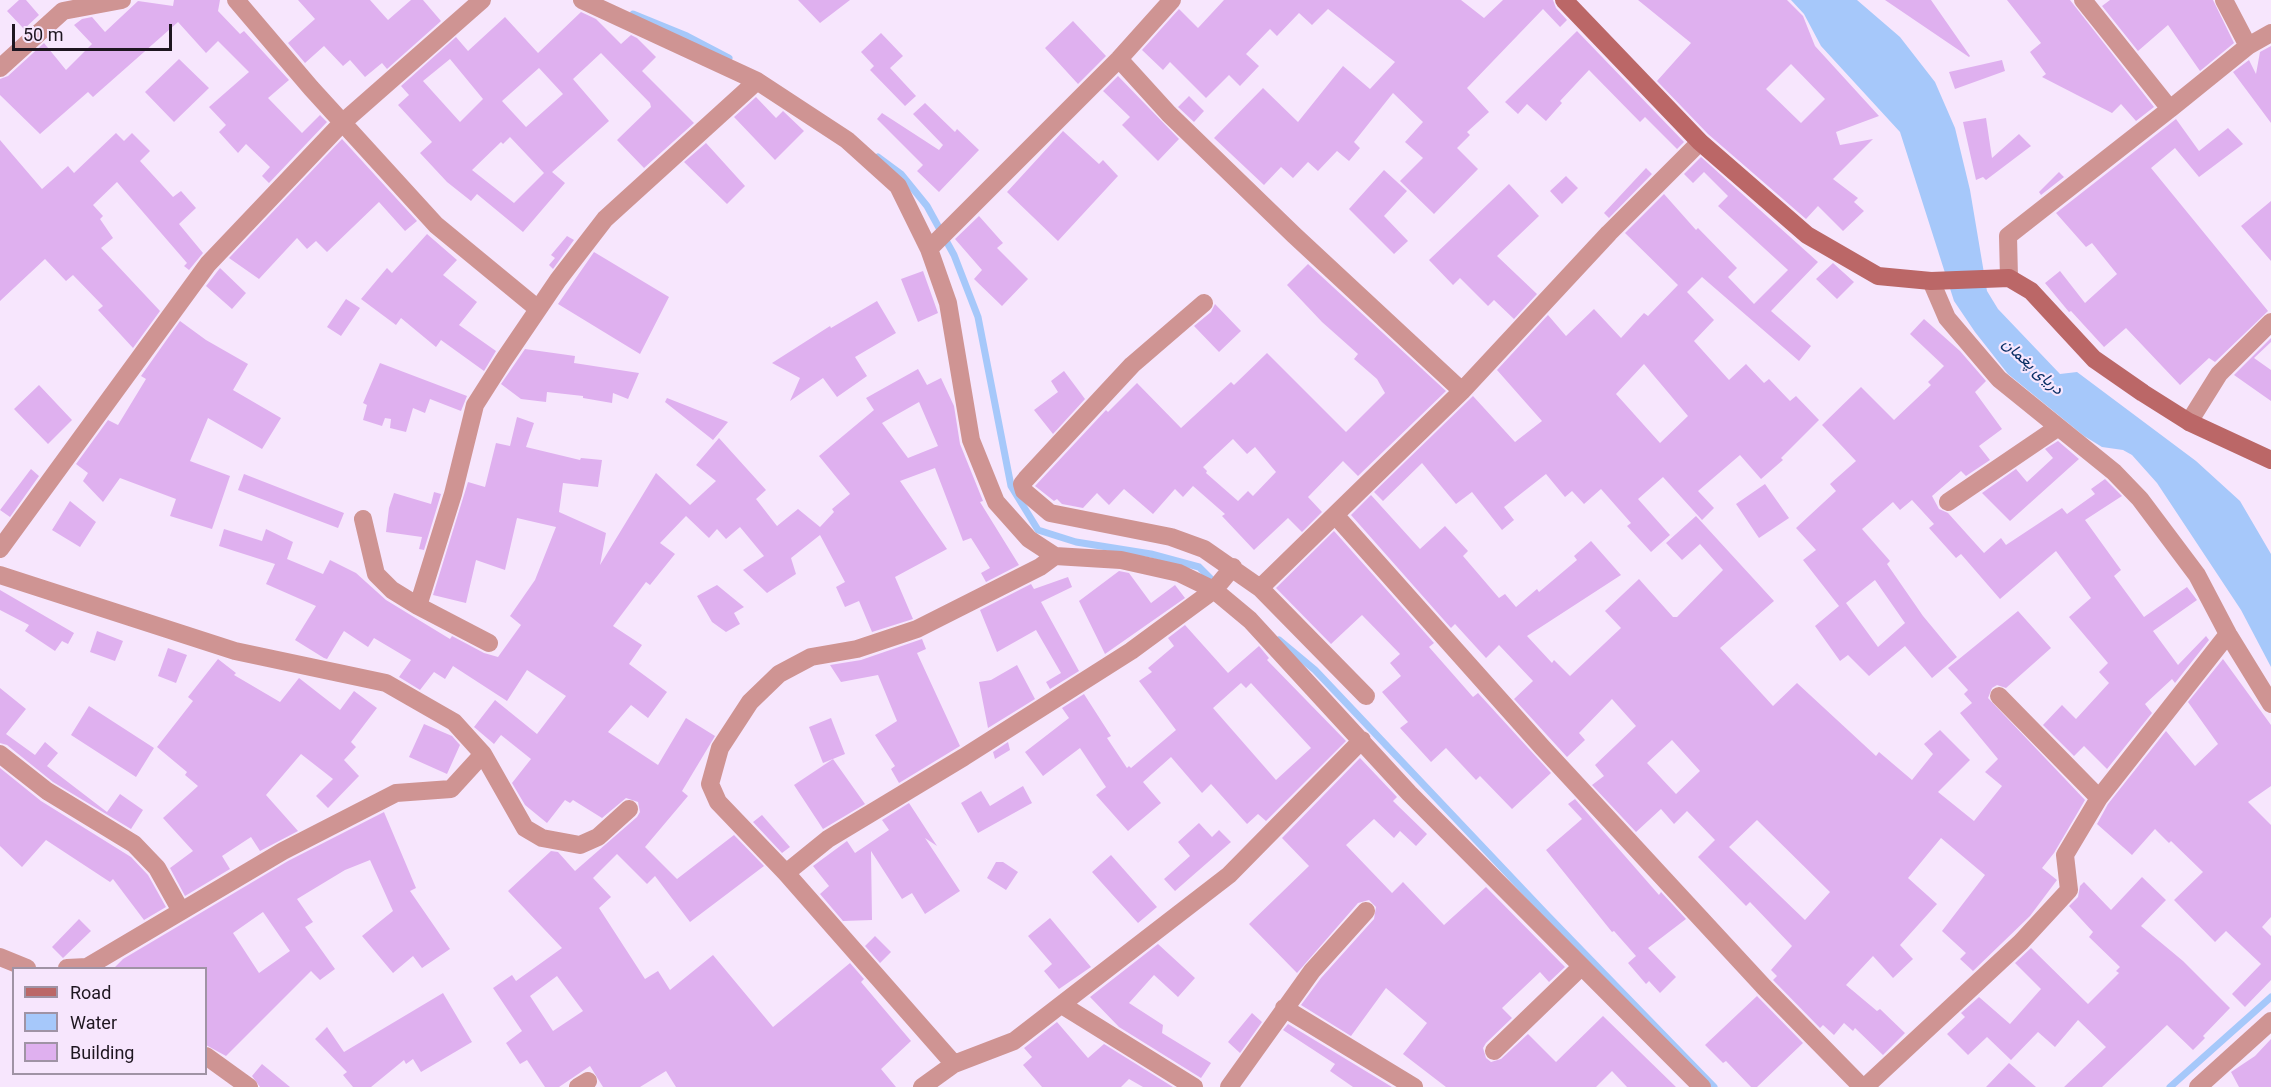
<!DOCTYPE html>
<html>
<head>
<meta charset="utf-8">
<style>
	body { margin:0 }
	#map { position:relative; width:2271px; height:1087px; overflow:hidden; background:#f7e6fd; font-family:Roboto,sans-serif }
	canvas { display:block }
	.legend { position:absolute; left:12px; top:967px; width:195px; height:108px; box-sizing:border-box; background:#f7e6fd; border:2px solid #a093a5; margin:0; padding:8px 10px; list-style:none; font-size:18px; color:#1e1620 }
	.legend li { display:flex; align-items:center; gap:12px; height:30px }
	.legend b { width:30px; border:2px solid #a093a5 }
	.scale { position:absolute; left:12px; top:24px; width:160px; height:27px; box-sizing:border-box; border:3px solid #1e1620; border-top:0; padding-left:8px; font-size:18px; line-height:21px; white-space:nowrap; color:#1e1620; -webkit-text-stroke:4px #f7e6fd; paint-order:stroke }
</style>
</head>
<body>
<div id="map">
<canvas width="2271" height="1087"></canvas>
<ul class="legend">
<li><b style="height:8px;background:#bb6767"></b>Road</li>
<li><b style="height:16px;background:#a6c8fa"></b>Water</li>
<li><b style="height:16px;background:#dfb0ef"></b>Building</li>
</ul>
<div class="scale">50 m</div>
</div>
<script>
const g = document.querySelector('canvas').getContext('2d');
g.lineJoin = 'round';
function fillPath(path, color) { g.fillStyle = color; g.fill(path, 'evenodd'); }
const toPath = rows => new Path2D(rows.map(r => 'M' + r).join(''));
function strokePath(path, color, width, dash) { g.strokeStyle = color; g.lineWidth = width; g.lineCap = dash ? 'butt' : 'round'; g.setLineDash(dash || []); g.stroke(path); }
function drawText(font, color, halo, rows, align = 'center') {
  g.font = font + ' Roboto,Vazirmatn,sans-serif'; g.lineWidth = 4.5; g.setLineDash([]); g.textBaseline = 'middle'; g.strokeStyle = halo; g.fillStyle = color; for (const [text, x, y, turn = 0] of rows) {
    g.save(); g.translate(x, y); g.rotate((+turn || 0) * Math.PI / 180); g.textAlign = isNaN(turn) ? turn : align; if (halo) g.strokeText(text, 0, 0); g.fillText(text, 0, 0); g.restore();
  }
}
const water = toPath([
	[1791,0,1857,0,1900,37,1935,82,1955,128,1970,190,1987,291,1998,309,2060,374,2077,372,2196,461,2240,501,2271,554,2271,667,2241,610,2157,483,2132,455,2123,450,2102,447,2084,436,2008,374,1975,332,1954,301,1900,132,1821,46,1804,14]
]);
const stream = toPath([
	[633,14,687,36,729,58],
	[878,157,901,174,927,206,954,255,978,317,1011,486,1038,530,1076,542,1151,554,1199,567,1217,585],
	[1279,640,1315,670,1546,914,1714,1087],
	[2170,1087,2271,997]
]);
const building = toPath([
	[19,0,26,0,39,15,24,29,7,11],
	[174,0,220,0,218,11,240,34,244,31,289,80,268,98,302,133,320,115,327,122,269,183,262,176,270,167,246,144,238,153,219,132,226,125,209,107,249,72,218,41,206,53,178,22,93,97,88,92,40,134,0,95,0,79,8,76,44,43,66,70,92,44,74,25,82,19,92,17,105,32,138,1,173,6],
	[298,0,370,0,388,20,411,0,423,0,441,21,387,69,382,63,365,77,350,60,343,66,324,46,305,63,288,43,315,19],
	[798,0,850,0,820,23],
	[1224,0,1461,0,1484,18,1503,0,1553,0,1556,8,1567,20,1560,27,1543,9,1467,88,1489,112,1467,132,1470,135,1457,148,1478,169,1434,214,1400,181,1423,158,1405,142,1423,122,1393,93,1354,142,1360,148,1349,161,1337,151,1318,171,1308,162,1293,178,1281,167,1264,185,1214,138,1263,88,1298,122,1343,66,1370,89,1395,62,1328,9,1312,25,1299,13,1277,36,1270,29,1246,54,1259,66,1240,86,1229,75,1206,98,1170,62,1163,70,1142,50,1179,9,1198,28],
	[1638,0,1787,0,1803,16,1815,46,1879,116,1836,132,1840,145,1873,139,1833,179,1858,198,1854,202,1864,211,1843,231,1818,206,1806,219,1708,134,1657,81,1691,43],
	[1791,64,1825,99,1801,123,1766,89],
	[1885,0,1931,0,1970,56,1969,57],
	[2007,0,2070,0,2154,107,2136,121,2121,104,2112,113,2042,77,2046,74,2030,52,2041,43],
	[2110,0,2213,0,2234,43,2200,71,2168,25,2138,51,2102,6],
	[581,12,596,19,621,44,631,35,637,38,656,57,642,71,694,123,644,168,617,140,651,107,650,103,601,53,573,79,609,121,552,172,565,183,523,232,477,194,471,201,447,182,420,153,432,142,398,105,409,95,401,86,456,37,468,51,505,17,538,53],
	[450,59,483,99,460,122,423,81],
	[539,68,563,94,526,127,502,101],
	[510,137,544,173,514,203,472,170,501,142,503,144],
	[1073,21,1106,56,1078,84,1045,48],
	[1577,31,1684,142,1677,149,1645,117,1640,122,1589,70,1560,101,1562,103,1546,121,1527,104,1518,114,1505,102],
	[881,33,903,56,890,68,916,96,905,106,870,70,874,66,861,52],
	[2271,46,2271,123,2233,72,2249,60,2256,74,2260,52],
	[179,59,209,88,174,122,145,92],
	[2002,60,2005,71,1955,89,1949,72],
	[1118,76,1179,139,1158,161,1122,125,1130,117,1103,91],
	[1189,96,1204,111,1194,122,1178,107],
	[756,97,776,118,783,111,804,131,775,160,734,117],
	[925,103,955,132,957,129,979,150,939,192,917,171,923,165,877,119,882,113,939,150,943,145,913,114],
	[1986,118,1992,158,2019,134,2031,146,1986,180,1983,177,1976,180,1963,122],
	[2176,119,2199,151,2228,128,2243,144,2199,177,2175,148,2151,168,2268,311,2215,362,2209,358,2180,385,2126,328,2104,347,2071,311,2069,312,2045,283,2060,271,2085,303,2117,274,2092,243,2086,247,2056,213],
	[1063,131,1099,164,1103,160,1118,176,1058,241,1007,192],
	[116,133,124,141,132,133,150,151,140,161,173,197,181,191,196,208,179,224,203,253,189,270,184,266,187,263,117,182,93,205,103,216,100,219,113,238,101,248,160,311,133,348,98,310,103,306,73,275,66,281,45,259,0,301,0,140,42,189,68,166,74,173],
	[342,139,417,221,405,231,379,202,327,252,316,241,307,249,297,238,259,279,229,258],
	[706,143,745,186,727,204,684,162],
	[1701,157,1818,262,1771,311,1811,346,1799,361,1702,277,1687,292,1714,320,1694,341,1729,380,1746,364,1764,383,1769,379,1790,401,1796,396,1819,420,1781,458,1783,460,1761,479,1740,455,1698,491,1714,508,1702,520,1663,477,1638,499,1670,535,1651,552,1627,526,1631,523,1601,489,1584,504,1572,491,1565,497,1546,474,1504,507,1514,520,1502,530,1472,492,1456,504,1422,463,1383,501,1374,492,1473,396,1515,442,1542,421,1497,370,1548,315,1566,336,1594,309,1621,338,1644,313,1648,316,1678,285,1625,233,1664,194,1696,230,1698,228,1737,268,1728,277,1754,304,1788,270,1718,206,1728,196,1704,172,1693,183,1684,174],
	[1644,364,1688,416,1660,443,1616,394],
	[1646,168,1652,174,1609,218,1604,213],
	[1384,170,1407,191,1384,216,1408,241,1394,254,1349,209],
	[2059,172,2064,177,2041,195,2039,192],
	[1566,176,1578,188,1562,204,1550,191],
	[1509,184,1539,216,1497,256,1537,294,1514,319,1494,300,1488,306,1460,278,1453,285,1429,260],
	[2271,201,2271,261,2241,226],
	[979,216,1003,243,997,248,1028,279,1002,306,974,279,982,270,955,239],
	[427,234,457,260,443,275,477,302,459,325,496,351,484,371,441,340,436,347,401,318,396,325,361,299,387,268,392,273],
	[567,236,574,240,553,269,549,265,555,258,551,255],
	[594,252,669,297,640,354,558,304],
	[1833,263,1854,282,1837,299,1816,279],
	[1308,264,1446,391,1358,476,1343,461,1308,497,1322,512,1302,532,1288,518,1254,550,1222,516,1225,514,1193,486,1183,497,1175,489,1153,514,1124,489,1109,505,1097,493,1083,508,1062,504,1057,499,1054,501,1035,486,1106,410,1108,412,1137,383,1181,428,1231,382,1234,385,1267,353,1346,432,1385,393,1377,379,1354,359,1358,354,1322,322,1287,285],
	[1233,439,1247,454,1255,447,1276,472,1253,496,1248,491,1238,501,1206,473,1207,471,1203,467],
	[220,268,246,293,232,309,206,286],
	[923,271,938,313,918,322,901,279],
	[346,299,360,308,341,336,327,327],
	[877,301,896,333,855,357,867,376,837,397,823,378,790,401,800,378,772,363,830,326,831,328],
	[1215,304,1241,331,1219,352,1194,326,1211,312],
	[1924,319,1960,351,1986,381,1975,392,2002,429,1979,446,1990,460,1966,476,1961,471,1932,496,1939,509,1948,513,1984,553,2001,538,2006,545,2062,508,2067,514,2095,494,2091,489,2105,479,2122,496,2085,520,2121,570,2114,576,2144,617,2187,587,2197,600,2153,631,2178,665,2206,636,2209,640,2175,683,2172,679,2145,704,2152,713,2107,769,2084,746,2074,756,2043,725,2062,705,2076,719,2109,683,2099,672,2108,663,2069,617,2091,598,2056,551,2000,599,1961,554,1956,558,1929,528,1934,524,1912,500,1900,510,1893,502,1862,529,1890,561,1887,564,1923,616,1957,657,1932,678,1905,646,1869,676,1848,655,1840,661,1815,626,1839,606,1803,560,1816,550,1796,528,1836,491,1830,484,1856,461,1822,425,1861,387,1894,420,1931,385,1928,382,1944,366,1910,334],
	[1875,580,1905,623,1878,647,1846,603],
	[180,321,206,340,248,364,233,390,281,418,262,449,208,418,190,461,230,476,212,529,170,516,176,499,120,478,103,502,83,481,88,473,76,464,108,420,118,425,146,379,141,376],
	[2271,338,2271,342,2254,358,2271,370,2271,401,2234,375],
	[525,349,575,356,574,363,639,373,628,399,613,393,612,403,583,398,583,396,547,392,546,402,521,399,501,384],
	[380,363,467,396,461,411,430,399,425,413,413,408,406,432,390,428,391,419,385,418,382,426,363,420,367,405,363,403],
	[918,369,927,385,941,378,954,406,960,444,983,501,980,502,1019,565,986,582,981,573,990,568,971,538,963,541,935,468,900,481,947,549,895,577,913,619,872,632,859,601,845,607,836,587,845,582,820,535,791,558,796,574,767,593,743,570,764,556,740,527,726,539,717,529,709,538,686,516,660,543,675,554,650,585,646,582,613,626,642,645,629,664,667,692,648,718,631,705,608,732,658,765,686,718,715,736,682,791,688,796,645,847,677,879,734,835,764,866,690,922,655,876,647,884,617,854,593,878,611,897,599,908,645,979,658,971,670,990,713,955,773,1027,850,963,864,979,861,982,911,1041,881,1069,896,1087,676,1087,666,1071,640,1087,603,1087,590,1066,559,1087,545,1087,527,1060,520,1064,506,1043,522,1031,493,988,512,975,516,981,562,948,508,891,551,851,558,852,575,871,637,817,640,812,638,802,626,798,602,818,573,800,570,803,565,800,547,823,525,805,512,783,531,759,501,735,494,744,474,727,495,700,537,734,566,696,527,670,507,701,453,666,445,679,434,672,420,690,399,677,411,660,374,638,368,647,344,631,327,659,324,658,295,640,316,606,266,584,275,564,219,546,224,529,262,541,266,529,293,542,287,559,323,574,330,560,356,573,386,600,450,639,452,636,484,653,498,657,521,625,510,616,535,580,556,527,517,518,505,570,476,560,466,603,433,595,468,482,485,487,496,443,510,446,517,417,534,423,526,447,580,460,581,458,602,460,598,487,563,483,559,512,606,533,600,565,656,473,690,505,716,481,696,465,719,438,766,490,756,499,777,526,798,509,820,527,834,512,832,509,850,494,819,456,874,410,866,398],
	[919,402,938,446,908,458,882,423],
	[557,976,583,1011,553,1031,530,996],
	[1064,371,1085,399,1053,434,1034,410,1058,392,1051,381],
	[39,385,72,420,48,444,14,409],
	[667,398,728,422,713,440,665,402],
	[2058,441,2079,459,2010,521,1982,493,2016,469,2027,482,2053,458,2045,449],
	[31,469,39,476,10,517,0,510],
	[244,474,344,513,338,528,238,490],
	[1765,484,1789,518,1759,538,1736,504],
	[434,492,441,494,424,550,419,549,422,537,386,532,389,508,394,493,431,504],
	[1371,495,1420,549,1445,526,1468,551,1463,556,1499,598,1505,594,1516,607,1537,589,1539,592,1577,560,1574,556,1591,541,1621,575,1527,636,1552,663,1554,660,1570,676,1621,628,1605,611,1639,579,1673,617,1677,617,1723,570,1700,544,1682,560,1666,543,1696,516,1774,601,1720,648,1773,706,1797,683,1876,756,1879,752,1912,780,1933,754,1924,744,1940,730,1970,760,1938,792,1974,821,2002,786,1985,772,1998,759,1960,713,1972,703,1964,694,1968,690,1948,668,2018,611,2051,648,2006,688,1997,685,1992,688,1988,698,2085,800,2054,853,2042,868,2057,880,2030,916,1973,971,1960,959,1966,953,1942,931,1985,875,1941,838,1908,878,1937,904,1900,945,1913,959,1893,978,1873,956,1846,985,1877,1011,1880,1009,1905,1033,1883,1055,1855,1028,1853,1031,1844,1023,1834,1035,1823,1025,1820,1028,1773,980,1777,976,1771,970,1792,946,1750,902,1746,906,1698,857,1715,840,1687,811,1674,824,1661,809,1636,832,1592,785,1604,776,1595,765,1636,726,1612,699,1579,733,1585,740,1567,757,1514,699,1533,681,1499,645,1486,658,1455,624,1451,628,1351,515],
	[1672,740,1700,771,1676,794,1647,763],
	[1757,820,1830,892,1805,920,1729,847],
	[70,501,96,522,80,547,52,530],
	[1334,531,1434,643,1429,647,1473,697,1478,693,1551,773,1512,809,1480,776,1476,780,1446,748,1431,762,1400,728,1408,722,1382,692,1401,676,1390,663,1400,654,1362,615,1331,644,1276,588],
	[1119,571,1129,573,1151,603,1175,585,1185,598,1105,654,1079,601],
	[1068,577,1072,587,1041,602,1079,671,1050,689,1046,682,1061,673,1036,630,997,652,980,610,1031,584,1034,589],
	[717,585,744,607,734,613,740,624,726,632,712,622,697,596],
	[0,590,74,633,68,644,62,641,55,651,25,631,29,625,0,610],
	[1185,625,1228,673,1259,646,1269,658,1267,660,1346,741,1266,821,1258,814,1247,824,1211,784,1202,793,1171,757,1143,782,1161,803,1128,831,1096,795,1106,787,1080,748,1043,776,1025,752,1069,718,1062,708,1084,694,1111,736,1107,738,1127,768,1129,766,1131,768,1176,730,1139,681,1152,672,1148,668,1174,646,1168,638],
	[1241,683,1246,688,1251,683,1311,748,1276,780,1213,708],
	[97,631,123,641,115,661,90,652],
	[922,639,926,649,917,653,960,746,899,783,891,769,895,766,875,735,897,721,878,675,841,682,830,665,861,660],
	[168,648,187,655,176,683,158,676],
	[218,659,236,673,234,675,280,702,299,678,340,710,354,691,377,708,351,742,356,747,344,760,359,776,328,808,316,796,333,779,301,754,266,795,298,831,260,851,251,837,222,856,230,869,185,896,170,868,193,851,163,818,198,786,185,775,187,772,157,747,193,701,188,697],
	[2223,659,2271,725,2271,786,2248,802,2271,825,2271,917,2262,927,2271,936,2271,980,2245,1007,2232,994,2261,964,2226,931,2215,942,2174,900,2203,872,2171,841,2169,843,2155,829,2132,855,2097,824,2108,804,2166,731,2195,766,2218,744,2188,702],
	[1017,665,1035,699,988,728,979,682,991,680],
	[0,688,26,709,6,734,35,755,45,742,58,753,47,766,107,812,120,794,143,810,131,829,53,782,7,745,0,743],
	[89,706,154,748,136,777,71,735],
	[831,718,845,754,823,763,809,727],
	[424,724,452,736,460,745,447,774,409,757],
	[1008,742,1010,750,995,759,993,752],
	[1360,758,1397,797,1393,801,1427,834,1416,846,1400,831,1394,838,1374,819,1346,845,1392,893,1403,882,1444,925,1486,887,1565,967,1549,982,1540,972,1502,1008,1512,1018,1486,1043,1483,1048,1486,1058,1491,1062,1501,1059,1528,1034,1556,1062,1603,1016,1676,1087,1627,1087,1612,1071,1596,1087,1446,1087,1403,1054,1427,1023,1386,988,1351,1036,1301,1005,1321,978,1374,919,1376,907,1369,900,1358,903,1297,973,1249,924,1309,866,1282,838],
	[833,759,865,804,823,829,794,785],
	[0,768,41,801,131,857,148,875,166,907,144,920,113,879,110,882,46,840,22,867,0,846],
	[1023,786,1032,803,978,833,961,803,981,791,990,806],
	[1575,799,1659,895,1661,892,1686,919,1648,948,1676,977,1660,993,1649,981,1646,984,1628,963,1636,956,1614,931,1612,932,1546,850,1582,819,1568,804],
	[909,803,937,846,925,838,960,891,925,914,912,893,902,899,871,851,872,920,843,921,820,894,829,886,813,866,847,841,855,853,889,830,882,820],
	[384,812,416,888,410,891,450,949,422,968,413,956,393,973,362,936,393,911,370,860,345,870,297,899,313,922,305,927,335,969,320,980,311,971,226,1056,206,1045,206,969,113,969,123,959,288,861],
	[263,912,290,951,259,973,233,933],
	[762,815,790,847,782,853,753,822],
	[1199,823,1212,837,1219,830,1231,842,1175,891,1164,879,1190,856,1178,842],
	[1111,855,1157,907,1138,923,1092,872],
	[996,862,1003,862,1018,872,1006,890,987,878],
	[2142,877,2166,900,2141,926,2183,961,2230,1008,2203,1036,2205,1038,2193,1050,2167,1025,2102,1087,2064,1087,2106,1047,2078,1020,2055,1047,2038,1032,2011,1060,1987,1037,1968,1055,1947,1034,1965,1017,1961,1013,1979,997,2010,1024,2041,989,2015,963,2031,948,2088,1004,2119,973,2116,971,2120,967,2089,937,2093,932,2069,906,2078,897,2080,886,2084,882,2111,910],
	[1050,918,1091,967,1059,989,1044,971,1052,964,1028,936],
	[79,919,91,931,63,958,52,947],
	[875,936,891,952,880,963,865,946],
	[1158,944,1195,978,1178,997,1154,975,1129,1003,1163,1025,1162,1033,1211,1063,1201,1078,1119,1027,1090,997],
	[443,993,472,1042,421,1072,413,1059,406,1064,404,1060,371,1087,353,1087,343,1075,347,1072,315,1039,327,1027,344,1052],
	[1757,996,1803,1043,1757,1087,1751,1087,1726,1061,1723,1063,1705,1045],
	[1252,1013,1262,1022,1240,1053,1228,1042],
	[1057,1022,1088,1058,1104,1044,1173,1087,1143,1087,1129,1079,1121,1087,1042,1087,1023,1065,1032,1057,1024,1048],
	[1288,1024,1392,1087,1353,1087,1330,1071,1335,1064,1283,1030],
	[2271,1039,2271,1087,2239,1087,2231,1072,2255,1056],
	[2009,1063,2036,1087,1986,1087],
	[262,1064,290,1087,260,1087,252,1076]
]);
const street = toPath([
	[236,0,311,88,436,225,538,309],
	[582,0,757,81,847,140,898,186,929,249,948,303,971,440,996,502,1029,539,1055,556,1121,560,1179,573,1214,590,1250,620,1409,793,1702,1087],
	[2083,0,2170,109,2248,46,2271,33],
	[2224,0,2248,46],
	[1119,59,1169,114,1294,235,1462,391],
	[0,68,63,11,122,0],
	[929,249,1119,59,1172,0],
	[2009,278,2008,236,2170,109],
	[1931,281,1947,318,1999,379,2114,472,2140,499,2197,575,2228,634,2271,704],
	[1204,303,1132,365,1026,479,1022,484,1024,491,1050,513,1171,537,1204,549,1260,588,1366,696],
	[2189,422,2219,374,2271,322],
	[1948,502,2057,428],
	[1336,516,1542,747,1764,987,1862,1087],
	[363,519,376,574,392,590,418,606,489,643],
	[0,549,208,264,342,123,482,0],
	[0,575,235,651,386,683,454,722,483,754,525,828,542,838,580,845,598,837,629,809],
	[1260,588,1462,391,1609,233,1700,142],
	[418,606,453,494,475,405,503,361,558,280,605,219,757,81],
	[1999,696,2099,798],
	[0,754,47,791,134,844,157,868,181,911],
	[786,873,828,839,964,757,1131,651,1214,590,1233,567],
	[0,957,27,968],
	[67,968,87,967,283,851,396,793,451,789,483,754],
	[1062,1005,1194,1087],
	[1284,1008,1414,1087],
	[1494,1051,1581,967],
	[206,1056,249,1087],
	[954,1064,786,873,718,802,710,784,720,748,750,702,779,674,811,657,857,649,917,629,1040,567,1055,556],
	[578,1087,588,1081],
	[922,1087,954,1064,1014,1041,1229,875,1362,740],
	[1229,1087,1312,971,1366,911],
	[1865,1087,2021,942,2069,890,2065,855,2099,798,2228,634],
	[2198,1087,2271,1021]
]);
const secondary = toPath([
	[1564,0,1700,142,1807,235,1878,276,1931,281,2009,278,2031,291,2094,359,2143,393,2189,422,2271,460]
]);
const waterNames = [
	["دریای پغمان",2032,367,42]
];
fillPath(water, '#a6c8fa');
strokePath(stream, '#a6c8fa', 7);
fillPath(building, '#dfb0ef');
strokePath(street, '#cf9493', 18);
strokePath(secondary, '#bb6767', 18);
drawText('italic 16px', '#082e64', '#f7e6fd', waterNames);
</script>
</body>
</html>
